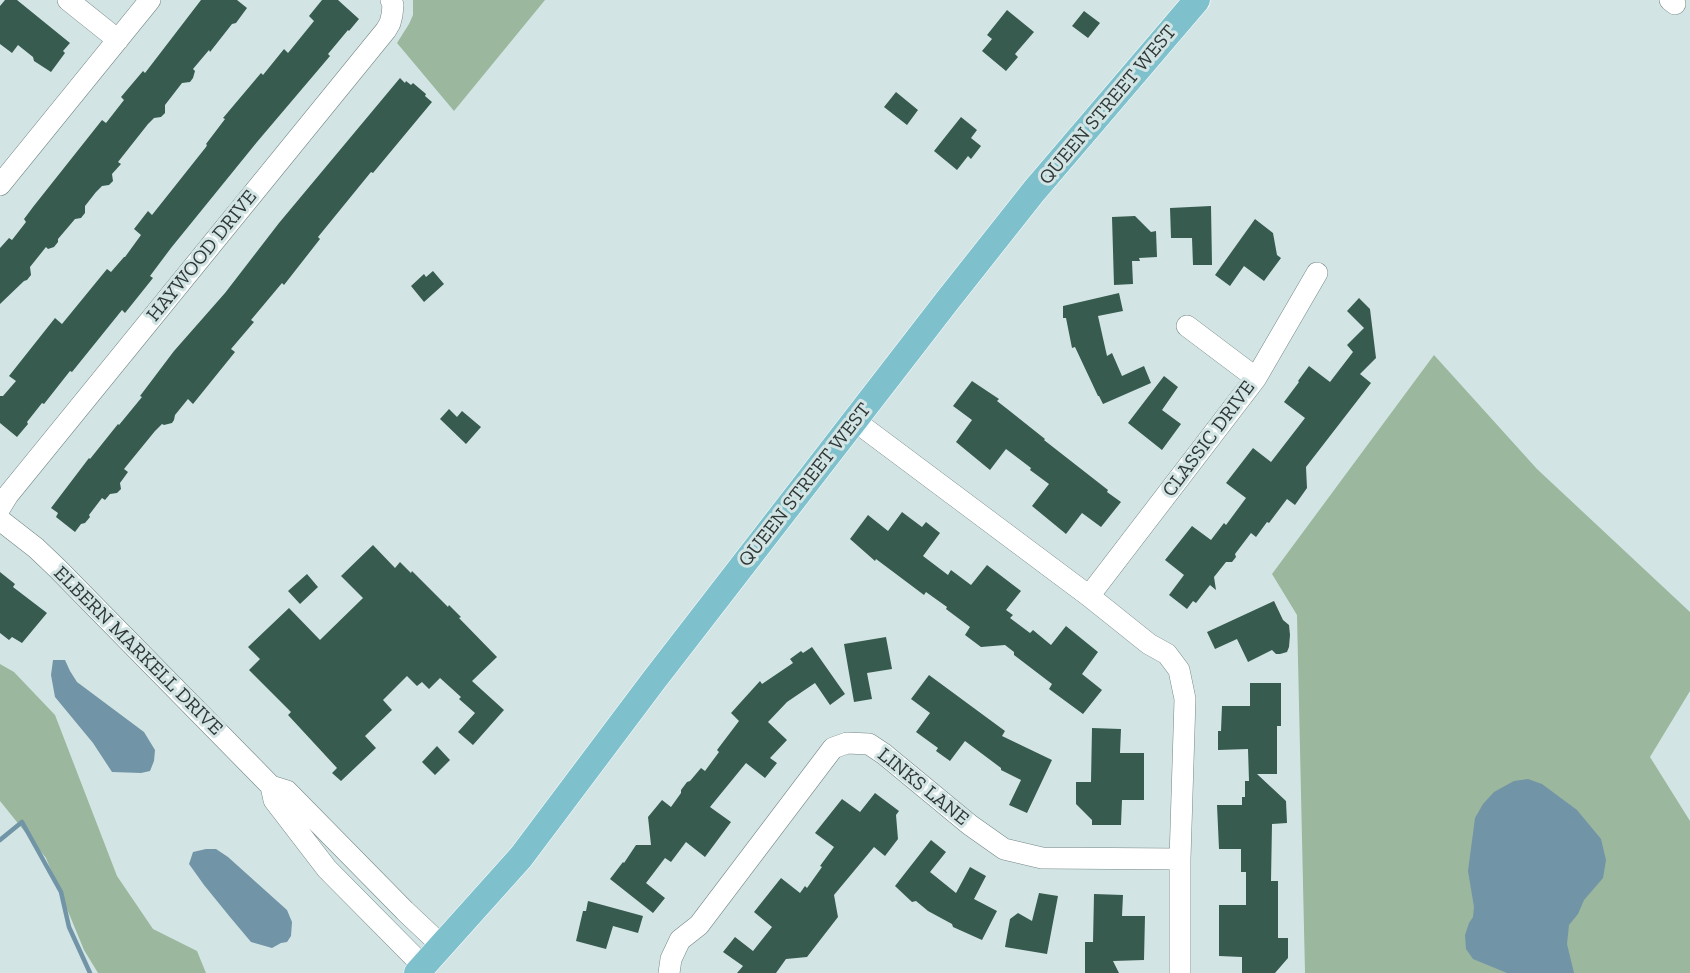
<!DOCTYPE html>
<html>
<head>
<meta charset="utf-8">
<style>
	body { margin:0 }
	canvas { display:block; background:#d2e5e4 }
</style>
</head>
<body>
<canvas width="1690" height="973"></canvas>
<script>
const g = document.querySelector('canvas').getContext('2d');
g.lineJoin = 'round';
function fillPath(path, color) { g.fillStyle = color; g.fill(path, 'evenodd'); }
const toPath = rows => new Path2D(rows.map(r => 'M' + r).join(''));
function strokePath(path, color, width, dash) { g.strokeStyle = color; g.lineWidth = width; g.lineCap = dash ? 'butt' : 'round'; g.setLineDash(dash || []); g.stroke(path); }
function drawText(font, color, halo, rows, align = 'center') {
  g.font = font + ' "Zilla Slab",serif'; g.lineWidth = 6; g.setLineDash([]); g.textBaseline = 'middle'; g.strokeStyle = halo; g.fillStyle = color; for (const [text, x, y, turn = 0] of rows) {
    g.save(); g.translate(x, y); g.rotate((+turn || 0) * Math.PI / 180); g.textAlign = isNaN(turn) ? turn : align; if (halo) g.strokeText(text, 0, 0); g.fillText(text, 0, 0); g.restore();
  }
}
const green = toPath([
	[413,0,545,0,454,111,397,43,409,24,413,15],
	[1434,355,1537,469,1690,612,1690,691,1650,757,1690,821,1690,973,1305,973,1297,615,1272,574],
	[0,664,14,672,55,715,117,876,153,929,197,951,206,973,98,973,84,950,46,858,0,801]
]);
const water = toPath([
	[53,660,65,660,70,671,77,682,144,732,155,750,154,761,150,771,141,773,112,772,93,743,55,697,51,675],
	[1528,779,1542,784,1577,810,1601,839,1606,860,1603,878,1584,900,1578,914,1569,925,1567,944,1574,973,1507,973,1473,959,1466,949,1465,935,1469,923,1473,917,1474,907,1468,871,1475,818,1483,804,1494,792,1514,781],
	[206,849,216,849,228,857,287,910,292,922,291,936,287,942,281,943,272,948,251,942,230,917,204,885,189,864,193,852]
]);
const stream = toPath([
	[0,840,22,822,61,892,69,927,90,973]
]);
const building = toPath([
	[5,0,17,0,70,43,63,51,65,53,51,72,34,61,33,57,18,45,12,53,0,44,0,6],
	[201,0,237,0,247,8,236,23,232,24,210,52,209,50,193,69,195,71,193,78,190,82,182,83,165,105,165,113,161,117,154,118,148,124,118,162,121,164,112,174,113,181,109,185,102,186,96,192,85,206,85,213,81,218,75,219,58,239,58,242,54,247,48,249,46,247,30,267,31,275,27,280,24,281,0,304,0,248,9,238,12,240,26,222,24,219,33,207,102,120,106,123,124,100,121,97,143,71,145,73],
	[322,0,338,0,359,19,349,31,348,30,328,54,330,56,257,142,171,248,150,276,153,278,125,313,122,310,72,372,70,371,44,404,42,403,27,422,28,424,17,437,0,423,0,396,3,396,16,381,9,376,55,318,62,324,107,269,111,272,124,257,125,257,141,235,134,229,148,211,152,215,206,147,207,145,206,144,225,119,223,118,261,73,263,75,284,49,288,53,314,21,309,16],
	[1007,10,1034,32,1015,54,1018,57,1006,71,982,51,992,39,987,35],
	[1084,11,1100,23,1088,38,1072,26],
	[400,78,405,83,406,81,411,85,413,83,426,94,425,96,432,102,373,173,371,172,318,237,320,239,284,285,282,283,251,320,254,322,231,349,235,352,193,404,188,399,175,415,174,420,172,423,164,425,162,424,155,431,124,469,128,472,120,483,121,489,117,493,110,494,105,500,102,498,89,515,90,517,85,523,81,524,75,532,56,517,58,513,51,508,89,458,90,459,118,424,119,425,142,397,140,396,174,351,225,293,279,223],
	[896,92,918,110,907,125,884,107],
	[961,117,977,130,971,138,981,146,971,159,968,156,957,170,934,151],
	[1211,206,1212,265,1193,265,1192,238,1171,238,1170,208],
	[1135,216,1151,232,1156,231,1157,257,1139,258,1140,261,1132,261,1133,284,1114,285,1112,217],
	[1255,219,1273,233,1277,255,1281,258,1264,281,1244,266,1230,286,1215,275],
	[433,271,444,284,424,302,411,286,424,274,426,277],
	[1119,293,1123,311,1098,316,1107,356,1112,353,1122,376,1144,366,1151,383,1103,404,1099,396,1098,396,1075,347,1072,348,1066,318,1063,318,1063,306],
	[1359,298,1370,309,1376,358,1360,374,1371,383,1306,467,1307,488,1295,505,1287,499,1269,523,1267,522,1256,537,1251,533,1235,554,1236,557,1232,562,1226,562,1214,577,1216,590,1210,585,1196,603,1193,601,1187,609,1169,595,1184,575,1165,560,1192,526,1211,540,1224,523,1226,525,1246,498,1226,483,1253,448,1271,462,1305,418,1284,402,1299,382,1298,381,1309,366,1330,382,1353,352,1347,345,1364,328,1347,311],
	[1164,376,1178,387,1162,410,1181,424,1162,450,1128,423],
	[972,381,999,399,997,401,1006,408,1045,439,1044,440,1108,490,1107,492,1121,502,1101,527,1082,513,1066,534,1032,506,1049,484,1030,470,1031,468,1006,449,990,470,956,442,972,420,953,406],
	[449,409,457,417,462,411,481,427,466,444,440,419],
	[902,512,922,527,926,522,940,533,923,556,948,575,951,570,971,585,987,565,1021,591,1006,610,1013,615,1010,618,1030,633,1033,630,1051,645,1066,626,1098,652,1082,674,1102,690,1083,714,1049,689,1052,684,1014,655,1014,652,1005,645,981,647,965,635,970,627,946,609,947,607,926,592,924,595,876,559,875,561,850,539,868,515,888,531],
	[373,545,395,568,400,562,411,573,412,571,448,607,449,605,461,617,459,618,497,657,472,681,504,710,473,745,458,732,475,713,459,699,461,697,440,678,429,689,422,682,417,686,407,676,383,700,392,710,365,736,376,748,341,781,332,773,337,768,288,715,291,712,249,670,260,659,248,647,289,608,320,640,322,638,363,598,341,576],
	[0,572,15,584,13,587,47,613,22,643,12,637,9,640,0,633],
	[307,574,318,587,300,604,288,591],
	[1274,601,1283,620,1289,625,1290,635,1289,647,1287,652,1280,654,1276,654,1272,650,1248,662,1237,639,1215,649,1207,632],
	[886,637,892,669,867,673,872,699,854,702,844,644],
	[812,647,845,694,830,705,815,683,787,702,768,722,787,740,770,758,777,763,765,778,746,763,710,807,731,822,705,857,686,842,671,862,665,858,646,883,665,898,653,913,610,879,623,862,624,863,636,845,651,845,648,817,662,800,671,807,681,793,681,790,687,782,690,781,701,768,705,771,719,752,717,750,739,721,731,713,760,681,762,684,793,663,790,659,801,651,803,653],
	[929,675,1005,731,1002,736,1052,760,1027,813,1009,805,1021,780,1001,770,1001,768,965,741,950,761,936,751,938,748,916,732,930,713,911,699],
	[1250,683,1281,683,1281,726,1277,726,1277,774,1257,774,1286,801,1287,823,1272,824,1271,881,1278,881,1278,938,1288,938,1288,958,1275,973,1242,973,1242,957,1219,956,1219,905,1246,905,1246,872,1241,872,1241,849,1219,849,1217,805,1242,805,1242,797,1245,797,1245,781,1249,781,1248,749,1218,750,1218,731,1221,731,1222,706,1250,706],
	[1092,728,1121,729,1120,753,1144,753,1144,800,1122,800,1121,825,1092,825,1092,820,1076,804,1076,782,1091,782],
	[437,746,450,760,435,775,422,762],
	[875,793,899,811,896,815,898,839,885,856,874,847,834,895,838,917,807,957,786,959,776,973,737,973,743,966,723,952,735,937,753,951,772,927,754,912,781,878,800,893,805,886,807,888,822,867,820,866,834,847,815,833,842,799,860,812],
	[931,840,946,852,930,872,956,893,970,867,986,876,974,899,997,911,982,940,953,927,952,924,928,911,916,901,912,902,895,886],
	[1039,893,1058,896,1047,954,1005,947,1010,919,1018,913,1032,921],
	[1094,894,1123,895,1122,916,1145,916,1144,960,1113,961,1119,973,1085,973,1085,942,1093,942],
	[588,901,643,916,638,933,613,926,606,949,576,941,583,911,586,911]
]);
const minor = toPath([
	[68,0,118,40],
	[1670,0,1675,4],
	[0,185,150,0],
	[1187,326,1256,378],
	[855,421,1089,596,1149,644,1167,654,1179,670,1185,699,1180,859,1180,973],
	[0,508,8,495,386,30,390,23,392,15,393,5,391,0],
	[0,520,36,548,57,568,271,786,287,791,405,911,441,945],
	[1089,596,1256,378,1317,273],
	[271,786,274,800,327,869,423,966],
	[669,973,671,959,680,940,699,925,833,748,847,743,869,744,884,754,970,825,1004,849,1042,858,1180,859]
]);
const major = toPath([
	[417,973,521,857,654,680,947,301,1034,191,1197,0]
]);
const streetNames = [
	["QUEEN STREET WEST",1108,105,-50],
	["HAYWOOD DRIVE",202,256,-51],
	["CLASSIC DRIVE",1209,439,-53],
	["QUEEN STREET WEST",805,485,-52],
	["ELBERN MARKELL DRIVE",138,651,45],
	["LINKS LANE",923,787,39]
];
fillPath(green, '#9bb79e');
fillPath(water, '#7294a7');
strokePath(stream, '#7294a7', 4.5);
fillPath(building, '#375b4f');
strokePath(minor, '#748685', 22);
strokePath(major, '#fff', 27);
strokePath(minor, '#fff', 21);
strokePath(major, '#7ec1cd', 26);
drawText('20px', '#303737', '#d2e5e4', streetNames);
</script>
</body>
</html>
